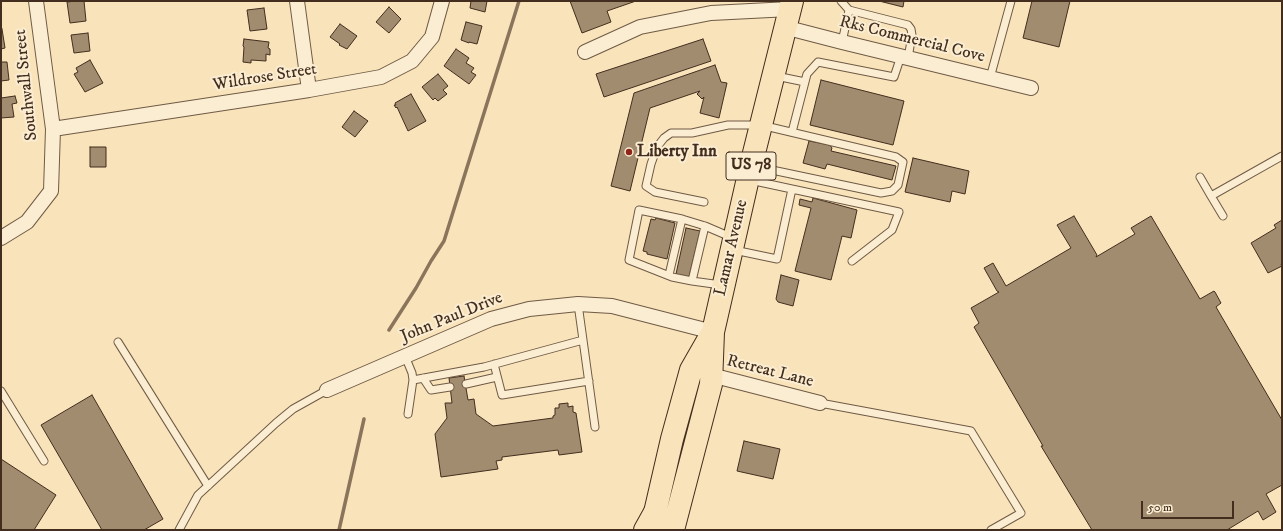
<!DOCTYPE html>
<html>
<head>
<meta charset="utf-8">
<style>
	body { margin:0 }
	#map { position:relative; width:1283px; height:531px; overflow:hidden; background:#f8e3ba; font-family:"IM FELL DW Pica",serif }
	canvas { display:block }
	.frame { position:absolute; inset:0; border:2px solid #432d1e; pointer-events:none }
	.scale { position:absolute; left:1141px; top:501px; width:93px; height:18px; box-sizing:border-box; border:2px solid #432d1e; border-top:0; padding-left:5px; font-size:12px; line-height:14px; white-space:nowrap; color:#432d1e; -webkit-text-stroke:3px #faedd2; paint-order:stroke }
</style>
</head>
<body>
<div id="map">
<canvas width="1283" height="531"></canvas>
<div class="frame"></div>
<div class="scale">50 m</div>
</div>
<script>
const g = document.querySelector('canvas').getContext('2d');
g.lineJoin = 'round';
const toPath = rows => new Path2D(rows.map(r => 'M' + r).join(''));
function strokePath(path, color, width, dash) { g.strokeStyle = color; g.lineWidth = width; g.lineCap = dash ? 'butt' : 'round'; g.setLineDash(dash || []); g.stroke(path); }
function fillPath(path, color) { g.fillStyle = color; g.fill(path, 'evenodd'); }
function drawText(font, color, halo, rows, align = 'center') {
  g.font = font + ' "IM FELL DW Pica",serif'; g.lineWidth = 4; g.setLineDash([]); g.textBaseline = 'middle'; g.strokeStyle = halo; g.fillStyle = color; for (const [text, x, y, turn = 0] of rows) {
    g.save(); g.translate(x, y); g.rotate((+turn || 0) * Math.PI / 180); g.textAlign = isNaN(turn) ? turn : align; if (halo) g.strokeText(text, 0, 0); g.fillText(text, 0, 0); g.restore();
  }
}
const stream = toPath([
	[389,330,416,288,431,261,444,241,519,1],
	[339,530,364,419]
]);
const building = toPath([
	[76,1,84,1,86,21,70,23,67,2,76,1],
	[471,1,487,1,485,12,470,8,471,1],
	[570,1,636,1,607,11,611,22,582,33,570,1],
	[879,1,904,1,903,7,879,1],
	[1032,1,1070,1,1059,47,1023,38,1032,1],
	[389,7,401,19,389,33,376,22,389,7],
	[264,8,267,29,250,31,247,10,264,8],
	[466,22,482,26,477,44,469,42,469,43,461,40,466,22],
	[340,24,357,36,347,49,339,45,340,44,330,37,340,24],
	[2,29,5,48,1,49,1,30,2,29],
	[88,33,90,51,74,53,71,35,88,33],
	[244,39,269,42,268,48,270,49,270,55,266,54,266,61,251,60,251,63,243,62,244,47,243,46,244,39],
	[703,39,711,61,604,97,596,74,703,39],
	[456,49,469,58,466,63,474,68,471,72,476,75,469,84,444,66,456,49],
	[90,60,103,83,85,92,74,74,78,72,76,68,90,60],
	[1,62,7,62,9,80,1,81,1,62],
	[715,65,721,82,727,83,719,118,700,113,704,97,702,99,697,94,700,91,650,108,630,191,611,186,634,93,715,65],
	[438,74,448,86,443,90,447,94,438,101,435,98,433,100,422,87,438,74],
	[821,80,904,101,893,145,810,125,821,80],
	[411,94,426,121,408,131,397,107,396,108,394,105,396,105,395,103,411,94],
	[15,96,17,103,12,104,14,117,1,118,1,98,15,96],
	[354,111,368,121,355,137,342,127,354,111],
	[809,141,830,145,832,148,831,151,896,166,892,180,827,164,825,169,803,163,809,141],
	[90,147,106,147,106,167,90,167,90,147],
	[913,158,969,171,965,194,952,191,950,202,905,192,913,158],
	[813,198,857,210,851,238,842,236,831,280,795,271,811,208,799,205,800,199,812,202,813,198],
	[1074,216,1097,255,1096,257,1135,234,1131,228,1151,216,1200,299,1214,291,1215,292,1221,303,1216,307,1282,420,1282,485,1266,494,1276,512,1263,520,1258,511,1227,530,1092,530,1041,446,1043,446,974,327,979,323,971,308,999,292,997,291,984,268,993,263,1006,286,1071,248,1057,225,1074,216],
	[656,218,675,223,667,259,647,254,647,252,643,251,651,219,655,220,656,218],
	[1282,220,1282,263,1281,264,1282,266,1268,273,1251,243,1276,228,1274,225,1282,220],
	[686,228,700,231,689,277,676,274,686,228],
	[781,275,799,280,793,306,778,302,776,299,781,275],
	[464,376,468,400,474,399,476,414,493,426,553,418,553,416,555,415,555,408,559,408,559,404,568,403,568,407,573,406,573,412,576,413,582,452,559,455,558,450,502,457,502,460,496,461,498,469,441,477,435,434,447,418,445,403,452,403,449,378,464,376],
	[92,395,163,519,144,530,102,530,41,425,92,395],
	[744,441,780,449,773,479,737,471,744,441],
	[1,459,56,495,34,530,1,530,1,459]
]);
const lane = toPath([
	[841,1,849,10,908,25,911,29,912,35,908,58],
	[842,42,849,10],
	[776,76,805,82],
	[990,78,1011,1],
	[792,132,807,74,818,62,894,77,901,56],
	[1200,177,1211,196,1282,156],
	[750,180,899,212,892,230,852,261],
	[1211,196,1223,216],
	[704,202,655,192,646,186,651,164,657,147,664,138,671,133,692,133,728,125,761,125,896,157,903,162,898,185,892,191,881,193,753,166],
	[705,226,733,238],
	[734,250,777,259,792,189],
	[669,275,682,219],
	[692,281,672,277,629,260,639,210,682,219,705,226,692,281,721,285],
	[583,340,595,427],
	[118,342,208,486],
	[405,356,412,373,413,380,484,367,583,340,578,304],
	[494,364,502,395,589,381],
	[423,378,431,390,450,387],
	[466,384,497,377],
	[1,391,44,461],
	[820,403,971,431,1021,513,991,530],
	[408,414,413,380],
	[179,530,198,495,276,423,293,409,327,390]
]);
const street = toPath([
	[297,1,309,90],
	[784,27,842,42,1031,88],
	[585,52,640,27,711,13,790,9],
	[53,129,309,90,381,77,412,61,432,37,442,1],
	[1,238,27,222,51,191,53,129,36,1],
	[711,375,820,403],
	[327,390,491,319,529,309,578,304,612,306,713,332]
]);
const primary = toPath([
	[651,530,672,439,691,370,711,335],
	[673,530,711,384,713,332,751,165,792,1]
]);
const highway = toPath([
	[645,530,655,512]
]);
const markers = [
	[629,152,4,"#8f2418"]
];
const shields = [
	[751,166,50]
];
const shieldNames = [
	["US 78",751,166]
];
const streetNames = [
	["Rks Commercial Cove",912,40,14],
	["Wildrose Street",265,78,-9],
	["Southwall Street",27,85,-96],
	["Lamar Avenue",732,248,-77],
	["John Paul Drive",452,318,-22],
	["Retreat Lane",770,372,14]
];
const poiNames = [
	["Liberty Inn",637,152]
];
strokePath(stream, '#8a755c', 3.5);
fillPath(building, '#a18c6f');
strokePath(building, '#432d1e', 1);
strokePath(lane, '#705a45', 9);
strokePath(street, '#705a45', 16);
strokePath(primary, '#432d1e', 24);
strokePath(highway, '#432d1e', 24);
strokePath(lane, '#faedd2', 7);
strokePath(street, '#faedd2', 14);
strokePath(primary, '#f8e3ba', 22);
strokePath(highway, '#f8e3ba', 22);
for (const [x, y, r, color] of markers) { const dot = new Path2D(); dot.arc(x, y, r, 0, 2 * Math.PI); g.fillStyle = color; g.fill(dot); strokePath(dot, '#faedd2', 1.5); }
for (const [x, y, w] of shields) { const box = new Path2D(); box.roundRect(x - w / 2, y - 14, w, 28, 3); g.fillStyle = '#faedd2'; g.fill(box); strokePath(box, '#432d1e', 1); }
drawText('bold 16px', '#432d1e', null, shieldNames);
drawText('17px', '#432d1e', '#faedd2', streetNames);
drawText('bold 17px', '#432d1e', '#faedd2', poiNames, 'left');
</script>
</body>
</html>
